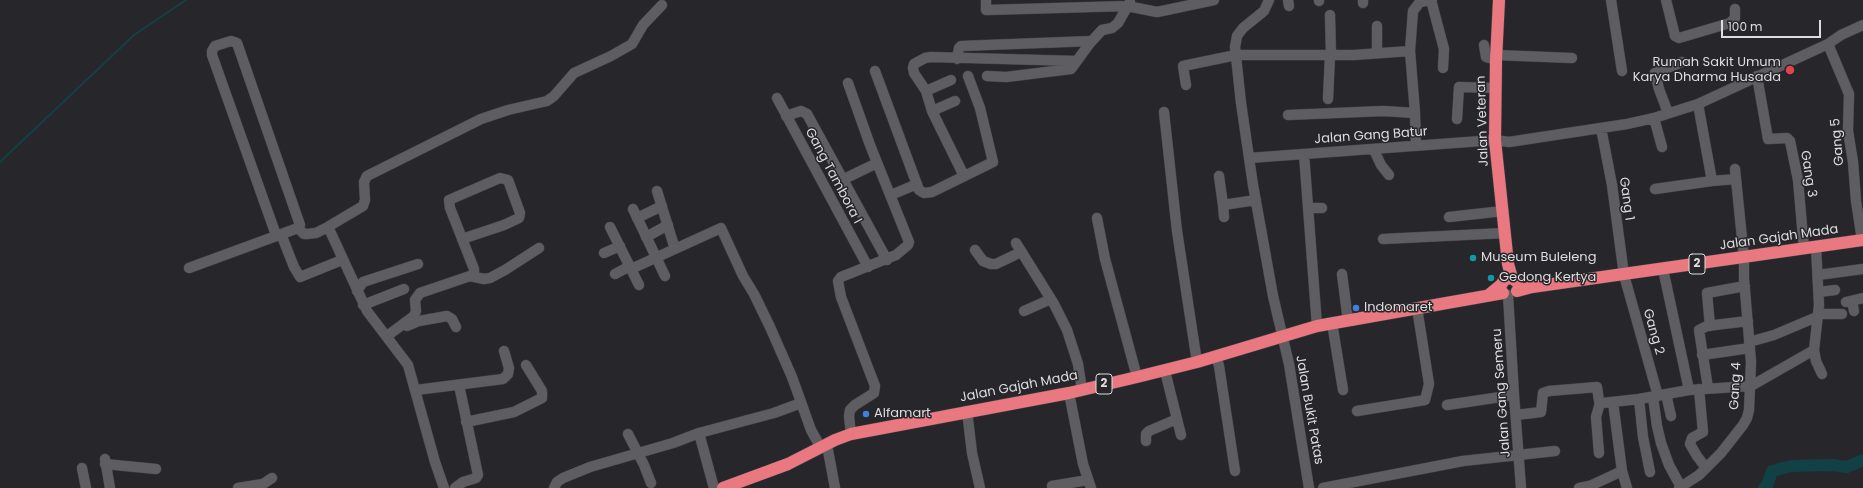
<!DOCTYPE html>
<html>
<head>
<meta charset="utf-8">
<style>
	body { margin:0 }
	#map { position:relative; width:1863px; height:488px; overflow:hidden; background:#27262a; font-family:Poppins,sans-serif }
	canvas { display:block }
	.scale { position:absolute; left:1721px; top:20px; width:100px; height:18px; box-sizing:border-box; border:2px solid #dddddf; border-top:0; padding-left:5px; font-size:12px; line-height:14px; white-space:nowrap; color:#dddddf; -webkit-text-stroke:3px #27262a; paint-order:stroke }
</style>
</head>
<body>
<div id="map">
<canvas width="1863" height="488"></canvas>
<div class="scale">100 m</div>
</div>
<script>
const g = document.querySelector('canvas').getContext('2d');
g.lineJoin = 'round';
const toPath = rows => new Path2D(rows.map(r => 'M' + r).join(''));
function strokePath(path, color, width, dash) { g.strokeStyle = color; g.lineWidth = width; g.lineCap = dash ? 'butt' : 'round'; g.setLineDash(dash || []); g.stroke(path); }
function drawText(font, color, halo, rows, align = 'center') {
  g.font = font + ' Poppins,sans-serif'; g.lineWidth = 3; g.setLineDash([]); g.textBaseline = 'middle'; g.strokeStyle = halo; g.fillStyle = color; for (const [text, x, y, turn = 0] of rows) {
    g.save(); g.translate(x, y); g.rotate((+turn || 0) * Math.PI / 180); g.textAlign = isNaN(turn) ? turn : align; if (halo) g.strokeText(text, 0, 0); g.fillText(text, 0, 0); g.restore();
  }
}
const stream = toPath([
	[0,162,134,35,186,0]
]);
const river = toPath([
	[1764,488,1767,486,1772,471,1791,466,1832,465,1847,467,1863,460]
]);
const minor = toPath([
	[986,0,986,10,1127,6,1157,12,1214,0],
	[1269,0,1264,11,1243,28,1237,36,1235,47,1241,103,1253,185,1273,296,1289,364,1309,488],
	[1288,0,1289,6],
	[1319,0,1319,1],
	[1363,0,1363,3],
	[1431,0,1444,49,1443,68],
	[1611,0,1622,71],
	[1666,0,1675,36,1679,38,1730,23,1735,18,1735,9],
	[1330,15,1331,55],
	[1828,44,1849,94,1848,131,1853,162,1856,201,1862,240],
	[1484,45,1486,57,1496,60],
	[1377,53,1377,26],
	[1496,55,1572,58],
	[957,59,959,48,961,46,1092,41],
	[875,71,919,190,924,193,932,192,993,162,980,108,968,76],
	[987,76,1006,77,1071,69,1090,43,1102,30,1112,28,1118,23,1130,2],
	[1757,76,1768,139,1787,138,1790,141,1798,180,1804,249],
	[848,83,870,145,909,242,908,245,896,255,841,277,838,281,841,297,875,386,874,393,855,405,850,410,849,416,851,434],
	[1186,85,1183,66,1236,55,1354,55,1410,51],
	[926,91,951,80],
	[777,98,868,267],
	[1328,99,1330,55],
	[1698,104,1712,181],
	[932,111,955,101],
	[1164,112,1177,231,1197,362],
	[1668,113,1659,89,1655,73,1682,62],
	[1288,115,1383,111,1415,113],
	[786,116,801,111,807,114,887,260],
	[1654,118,1662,147],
	[1457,119,1459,87,1495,88],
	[1601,128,1612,185,1624,275,1658,396],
	[1416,146,1415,113,1410,51,1413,11,1420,2,1432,0],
	[1374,150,1381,165,1389,175],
	[1304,154,1317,326],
	[1249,158,1495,140,1509,142,1627,124,1654,118,1698,104,1828,44,1841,35,1863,25],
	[964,176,932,111,926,91,914,73,913,68,914,64,925,58,931,57,1077,61],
	[1219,176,1223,205],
	[842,180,877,163],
	[1655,189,1712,181,1736,179],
	[657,191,675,249],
	[891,195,917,184],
	[1309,208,1322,208],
	[633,209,665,276],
	[1224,217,1223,205,1256,200],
	[1449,217,1503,211],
	[637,218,662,206],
	[1097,218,1105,259,1137,377],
	[610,227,639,285],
	[298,228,304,234,307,234,316,233,326,228,330,231,367,311,408,365,435,462,444,488],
	[326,228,363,206,365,200,364,182,367,176,481,119,508,110,547,101,554,96,574,73,611,56,632,44,643,25,662,5],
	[281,234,294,267,300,277,342,260],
	[646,237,668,225],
	[462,239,504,225,519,218,520,213,508,180,500,178,449,200,450,208,474,269,474,276],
	[1383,239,1505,233],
	[1016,243,1054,304,1067,330,1078,364,1082,390],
	[1816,247,1819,305,1814,350,1816,361,1822,374],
	[975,250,983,261,991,264,996,264,1021,252],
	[604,253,620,246],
	[189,268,298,228,300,225,237,43,231,41,215,46,212,51,212,55,276,235],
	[631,269,721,228,743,276,754,294,770,327,792,377,811,430,821,448],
	[1663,269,1689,390],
	[615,274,630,266],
	[1342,274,1348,321],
	[1818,275,1863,269],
	[357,291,363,282,418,264],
	[1819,292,1835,290],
	[1508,295,1514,395,1521,488],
	[1852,301,1854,311],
	[1846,302,1863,298],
	[363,305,404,289],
	[1024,311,1051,299],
	[1819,314,1842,314],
	[1332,323,1343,390],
	[407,326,419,321,447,316,452,319,456,327],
	[1710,326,1707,293,1745,286],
	[387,336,414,316,416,311,415,300,420,293,470,276,484,279,490,278,505,270,539,248],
	[1749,342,1774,335,1819,316],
	[1702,355,1750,348],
	[1216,356,1219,366,1235,471],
	[1165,371,1181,435],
	[1708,388,1699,330,1707,326,1748,321],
	[1699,389,1703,432,1692,438,1690,444,1697,456,1706,468],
	[416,390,503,379,508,374,509,368,504,351],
	[1069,393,1083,464,1091,488],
	[1666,394,1671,416],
	[1653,397,1657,426,1661,443,1669,465,1681,487],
	[1639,399,1643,437,1650,472],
	[1613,402,1622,471,1627,488],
	[1447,405,1514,395],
	[967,411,972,453,980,488],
	[1357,411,1425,400,1429,384,1417,308],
	[1516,415,1541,412,1543,393,1549,391,1597,387,1599,401,1600,403,1603,403,1639,399,1689,390,1751,386,1814,350],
	[466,422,514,412,542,398,542,391,526,365],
	[699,433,714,488],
	[628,434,644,465,651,483],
	[1146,441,1146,434,1149,431,1177,419],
	[827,445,835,488],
	[1599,453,1596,417,1600,403],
	[105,459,110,488],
	[105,464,156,469],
	[82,468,86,488],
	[1052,486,1088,480],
	[238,488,263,484,272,478],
	[455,488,463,482,476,478,478,475,459,385],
	[554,488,557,482,563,478,590,467,673,443,699,433,774,413,801,403],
	[1323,488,1463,461,1555,451],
	[1579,488,1592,485,1622,471],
	[1679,488,1699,475,1721,453,1743,425,1747,418,1749,410,1751,362,1744,279,1744,258,1735,169]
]);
const highway = toPath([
	[1499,0,1496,60,1495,140,1508,264,1512,278],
	[1517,291,1532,287,1863,240],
	[1490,294,1501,285,1505,279,1512,278,1517,282],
	[723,488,788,464,835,440,851,434,1069,393,1137,377,1197,362,1317,326,1503,293]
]);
const markers = [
	[1790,70,5,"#e0444e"],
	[1473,258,4,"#0f9aa8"],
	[1491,278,4,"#0f9aa8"],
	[1356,308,4,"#3f7fe0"],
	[866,414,4,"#3f7fe0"]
];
const shields = [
	[1697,264,16],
	[1104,384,16]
];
const shieldNames = [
	["2",1697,264],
	["2",1104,384]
];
const poiNames = [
	["Rumah Sakit Umum",1781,63,"right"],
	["Karya Dharma Husada",1781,78,"right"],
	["Museum Buleleng",1481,258],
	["Gedong Kertya",1499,278],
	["Indomaret",1364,308],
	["Alfamart",874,414]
];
const streetNames = [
	["Jalan Veteran",1483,121,-92],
	["Jalan Gang Batur",1371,136,-4],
	["Gang 5",1838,142,-95],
	["Gang 3",1808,174,81],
	["Gang Tambora I",833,176,62],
	["Gang 1",1626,199,82],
	["Jalan Gajah Mada",1779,238,-8],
	["Gang 2",1653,332,74],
	["Gang 4",1736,386,-87],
	["Jalan Gajah Mada",1019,387,-11],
	["Jalan Gang Semeru",1502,393,-94],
	["Jalan Bukit Patas",1309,410,80]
];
strokePath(stream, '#124145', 2);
strokePath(river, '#124145', 12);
strokePath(minor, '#454548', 11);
strokePath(highway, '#454548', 13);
strokePath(minor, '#5e5e62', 10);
strokePath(highway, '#ea7880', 12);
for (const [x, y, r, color] of markers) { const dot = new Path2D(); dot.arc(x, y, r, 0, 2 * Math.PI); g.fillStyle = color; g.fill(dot); strokePath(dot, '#27262a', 1.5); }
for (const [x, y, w] of shields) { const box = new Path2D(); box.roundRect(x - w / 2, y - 10, w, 20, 3); g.fillStyle = '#27262a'; g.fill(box); strokePath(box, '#dddddf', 1); }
drawText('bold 12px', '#dddddf', null, shieldNames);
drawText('13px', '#dddddf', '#27262a', poiNames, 'left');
drawText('13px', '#dddddf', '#27262a', streetNames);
</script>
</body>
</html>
